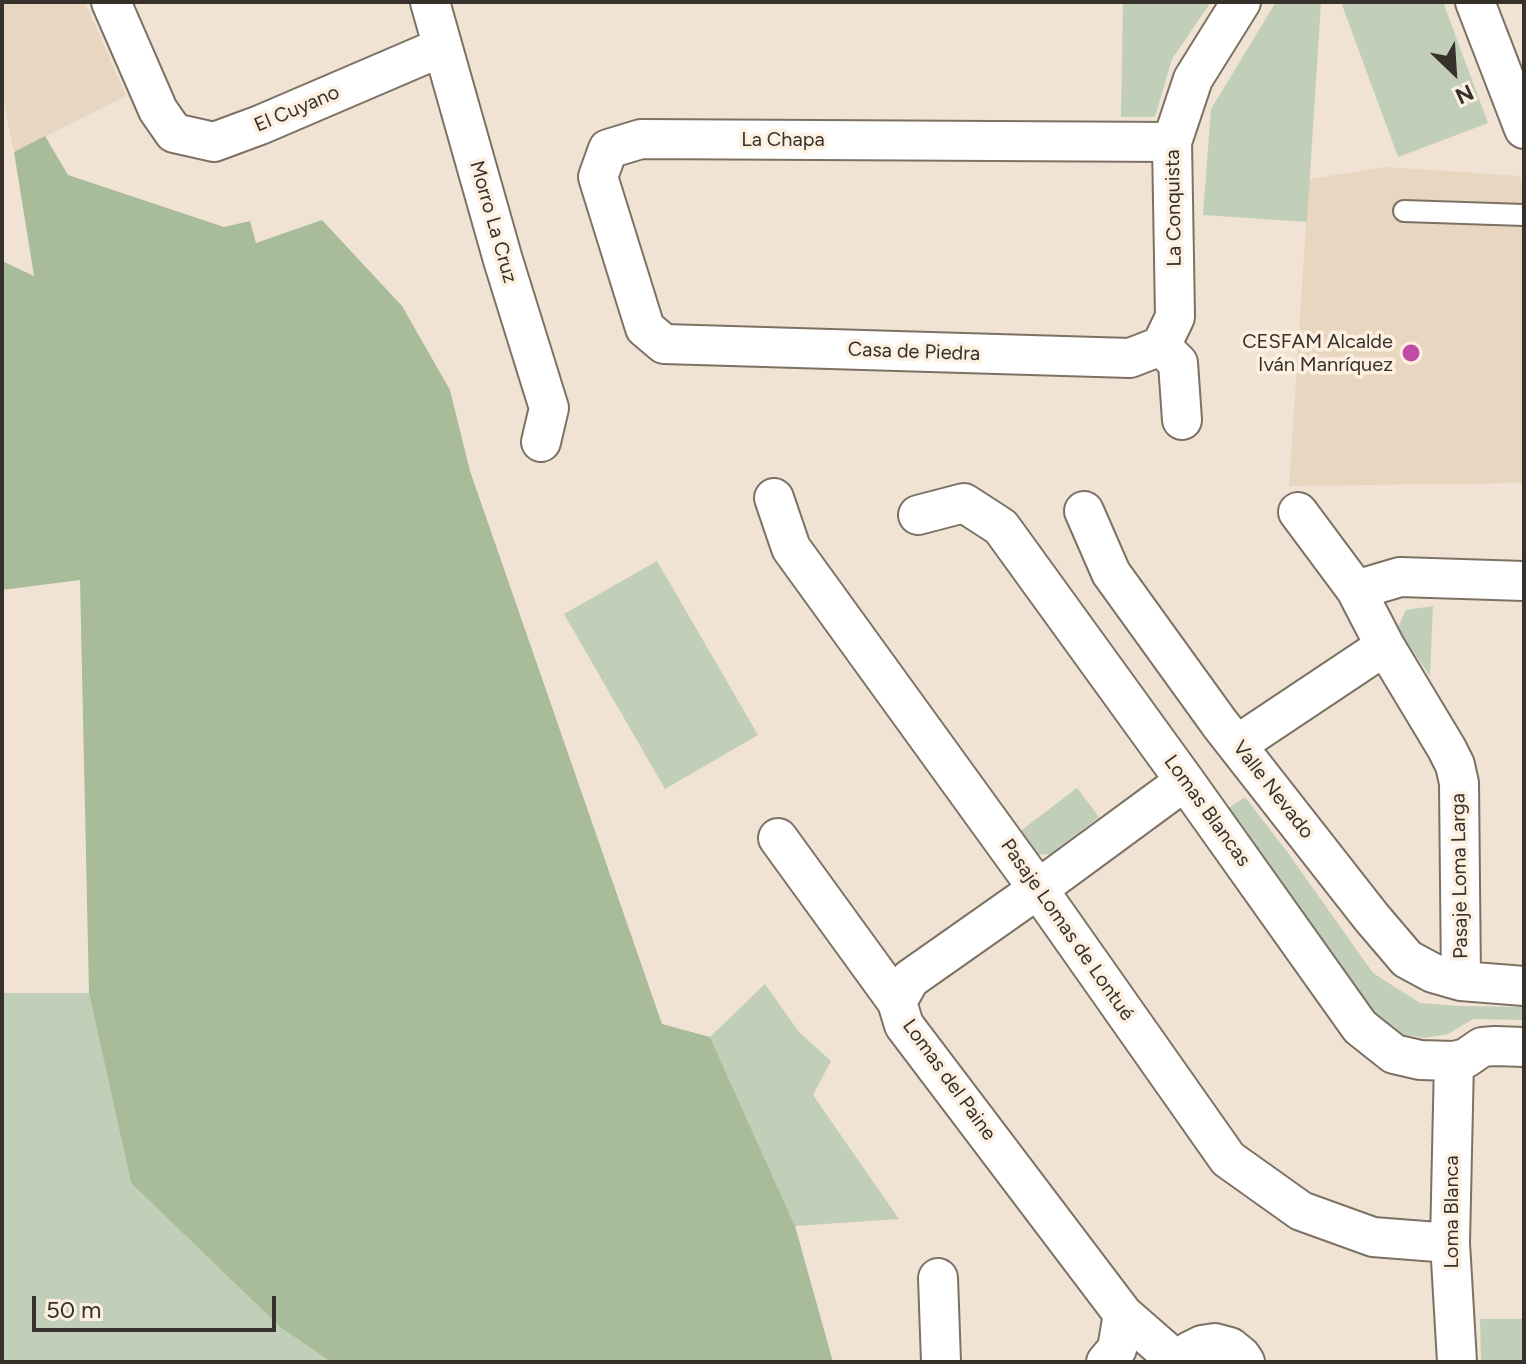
<!DOCTYPE html>
<html>
<head>
<meta charset="utf-8">
<style>
	body { margin:0 }
	#map { position:relative; width:1526px; height:1364px; overflow:hidden; background:#f0e3d4; font-family:Figtree,sans-serif }
	canvas { display:block }
	.frame { position:absolute; inset:0; border:4px solid #36312b; pointer-events:none }
	.north { position:absolute; left:1414px; top:32px; width:80px; height:80px; -webkit-text-stroke:6px #fef0e1; paint-order:stroke; rotate:155deg; font-size:22px; font-weight:700; line-height:32px; text-align:center; color:#36312b }
	.north::after { content:''; display:block; margin:auto; width:28px; height:36px; background:#36312b; clip-path:polygon(50% 0,100% 100%,50% 72%,0 100%) }
	.scale { position:absolute; left:32px; top:1296px; width:244px; height:36px; box-sizing:border-box; border:4px solid #36312b; border-top:0; padding-left:10px; font-size:24px; line-height:28px; white-space:nowrap; color:#36312b; -webkit-text-stroke:6px #fef0e1; paint-order:stroke }
</style>
</head>
<body>
<div id="map">
<canvas width="1526" height="1364"></canvas>
<div class="frame"></div>
<div class="north">N</div>
<div class="scale">50 m</div>
</div>
<script>
const g = document.querySelector('canvas').getContext('2d');
g.lineJoin = 'round';
function fillPath(path, color) { g.fillStyle = color; g.fill(path, 'evenodd'); }
const toPath = rows => new Path2D(rows.map(r => 'M' + r).join(''));
function strokePath(path, color, width, dash) { g.strokeStyle = color; g.lineWidth = width; g.lineCap = dash ? 'butt' : 'round'; g.setLineDash(dash || []); g.stroke(path); }
function drawText(font, color, halo, rows, align = 'center') {
  g.font = font + ' Figtree,sans-serif'; g.lineWidth = 7; g.setLineDash([]); g.textBaseline = 'middle'; g.strokeStyle = halo; g.fillStyle = color; for (const [text, x, y, turn = 0] of rows) {
    g.save(); g.translate(x, y); g.rotate((+turn || 0) * Math.PI / 180); g.textAlign = isNaN(turn) ? turn : align; if (halo) g.strokeText(text, 0, 0); g.fillText(text, 0, 0); g.restore();
  }
}
const built = toPath([
	[2,2,85,2,126,96,14,152,2,94],
	[1386,167,1520,176,1524,192,1524,483,1289,486,1309,179]
]);
const green = toPath([
	[1123,2,1211,2,1172,59,1155,117,1121,117],
	[1276,2,1321,2,1307,222,1203,215,1211,109],
	[1350,2,1443,2,1488,123,1398,157,1342,5],
	[657,561,758,735,665,789,564,614],
	[1433,606,1430,676,1397,629,1406,610],
	[1077,788,1099,817,1050,854,1036,855,1019,832],
	[1245,797,1288,853,1373,973,1420,1003,1459,1006,1524,1007,1524,1020,1473,1019,1448,1034,1425,1038,1395,1033,1379,1022,1227,809],
	[765,984,799,1032,831,1061,813,1095,899,1219,795,1226,710,1037],
	[2,993,89,993,131,1183,280,1327,331,1362,2,1362],
	[1480,1319,1524,1319,1524,1362,1481,1362]
]);
const forest = toPath([
	[45,136,68,175,224,227,250,221,256,243,322,220,402,306,450,390,470,471,662,1024,710,1037,795,1226,833,1362,331,1362,280,1327,131,1183,89,993,80,580,2,590,2,261,34,276,14,152]
]);
const lane = toPath([
	[1404,211,1524,215]
]);
const street = toPath([
	[111,2,158,110,174,133,214,142,260,125,442,47],
	[430,2,503,260,549,408,541,442],
	[1475,2,1524,129],
	[1161,346,1130,358,664,344,645,328,598,177,608,149,641,139,1172,142],
	[1161,346,1175,317,1172,142,1193,79,1241,2],
	[1161,346,1178,363,1182,420],
	[774,498,791,548,1038,889,1228,1159,1301,1211,1373,1237,1450,1243],
	[1084,511,1111,573,1220,724,1372,918,1407,959,1433,973,1461,981,1524,986],
	[1298,512,1356,590,1385,646,1447,749,1455,765,1459,783,1461,981],
	[918,515,964,503,1001,527,1185,781,1360,1027,1394,1054,1420,1060,1454,1061,1466,1058,1482,1047,1495,1046,1524,1047],
	[1356,590,1400,577,1524,581],
	[1238,744,1385,646],
	[778,838,897,1002],
	[1454,1061,1450,1243,1457,1362],
	[938,1278,941,1362],
	[1106,1362,1117,1349,1123,1314],
	[1178,1362,1123,1314,904,1025,897,1002,910,979,1038,889,1185,781],
	[1179,1362,1190,1351,1202,1345,1215,1343,1230,1347,1241,1356,1245,1362]
]);
const markers = [
	[1411,353,10,"#bf4ba4"]
];
const streetNames = [
	["El Cuyano",297,109,-23],
	["La Chapa",783,140],
	["La Conquista",1174,208,-91],
	["Morro La Cruz",493,222,74],
	["Casa de Piedra",914,352,2],
	["Valle Nevado",1273,790,52],
	["Lomas Blancas",1207,811,54],
	["Pasaje Loma Larga",1460,876,-91],
	["Pasaje Lomas de Lontué",1067,930,55],
	["Lomas del Paine",949,1080,54],
	["Loma Blanca",1452,1212,-90]
];
const poiNames = [
	["CESFAM Alcalde",1393,342],
	["Iván Manríquez",1393,365]
];
fillPath(built, '#e8d6c1');
fillPath(green, '#c1ceb8');
fillPath(forest, '#a8bc9a');
strokePath(lane, '#7d7164', 24);
strokePath(street, '#7d7164', 42);
strokePath(lane, '#fff', 20);
strokePath(street, '#fff', 38);
for (const [x, y, r, color] of markers) { const dot = new Path2D(); dot.arc(x, y, r, 0, 2 * Math.PI); g.fillStyle = color; g.fill(dot); strokePath(dot, '#fef0e1', 3); }
drawText('20px', '#36312b', '#fef0e1', streetNames);
drawText('20px', '#36312b', '#fef0e1', poiNames, 'right');
</script>
</body>
</html>
